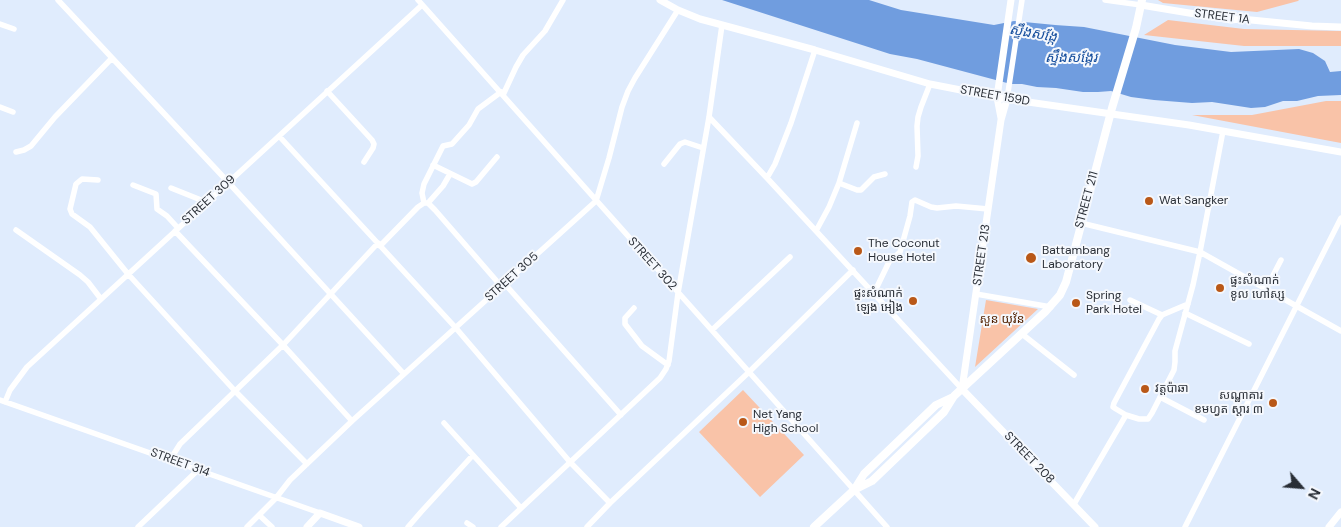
<!DOCTYPE html>
<html>
<head>
<meta charset="utf-8">
<style>
	body { margin:0 }
	#map { position:relative; width:1341px; height:527px; overflow:hidden; background:#e0ecfd; font-family:"DM Sans",sans-serif }
	canvas { display:block }
	.north { position:absolute; left:1276px; top:462px; width:50px; height:50px; -webkit-text-stroke:4px #f5f8fd; paint-order:stroke; rotate:117deg; font-size:14px; font-weight:700; line-height:20px; text-align:center; color:#292e36 }
	.north::after { content:''; display:block; margin:auto; width:18px; height:22px; background:#292e36; clip-path:polygon(50% 0,100% 100%,50% 72%,0 100%) }
</style>
</head>
<body>
<div id="map">
<canvas width="1341" height="527"></canvas>
<div class="north">N</div>
</div>
<script>
const g = document.querySelector('canvas').getContext('2d');
g.lineJoin = 'round';
function fillPath(path, color) { g.fillStyle = color; g.fill(path, 'evenodd'); }
const toPath = rows => new Path2D(rows.map(r => 'M' + r).join(''));
function strokePath(path, color, width, dash) { g.strokeStyle = color; g.lineWidth = width; g.lineCap = dash ? 'butt' : 'round'; g.setLineDash(dash || []); g.stroke(path); }
function drawText(font, color, halo, rows, align = 'center') {
  g.font = font + ' "DM Sans","Noto Sans Khmer",sans-serif'; g.lineWidth = 4; g.setLineDash([]); g.textBaseline = 'middle'; g.strokeStyle = halo; g.fillStyle = color; for (const [text, x, y, turn = 0] of rows) {
    g.save(); g.translate(x, y); g.rotate((+turn || 0) * Math.PI / 180); g.textAlign = isNaN(turn) ? turn : align; if (halo) g.strokeText(text, 0, 0); g.fillText(text, 0, 0); g.restore();
  }
}
const green = toPath([
	[1158,0,1299,0,1298,1,1257,12,1163,3],
	[1168,20,1244,29,1341,31,1341,46,1244,46,1144,35],
	[1326,101,1341,101,1341,143,1192,115,1252,115],
	[986,300,1038,309,975,367],
	[743,390,804,455,760,497,699,432]
]);
const water = toPath([
	[722,0,869,0,901,10,994,25,1014,21,1055,25,1084,27,1175,45,1231,52,1299,49,1313,53,1325,61,1330,72,1341,71,1341,95,1318,96,1297,101,1283,101,1265,107,1251,108,1212,102,1192,103,1154,100,1131,97,1111,91,1098,92,1083,92,1056,88,1037,87,1022,84,1012,84,1008,88,1007,83,917,59,890,54]
]);
const minor = toPath([
	[58,0,228,182,404,374],
	[418,0,887,527],
	[1105,0,1141,5],
	[0,24,14,29],
	[327,91,372,140,374,144,373,148,364,162],
	[503,95,516,67,523,55,545,31,563,0],
	[1007,99,1022,0],
	[0,107,13,112],
	[709,117,767,178,962,389],
	[279,136,455,327,570,462,610,503],
	[16,152,24,150,31,146,55,117,112,58],
	[664,164,680,144,685,142,703,148],
	[433,165,472,184,476,182,497,157],
	[916,167,918,156,917,126,918,117,921,107,930,84],
	[767,178,775,164,791,123,815,50],
	[98,180,82,179,76,184,70,209,72,214,90,227,128,274,235,391,307,464],
	[839,183,857,190,861,190,874,177,885,174],
	[133,185,156,194,157,209,167,216,178,228],
	[171,188,206,202],
	[424,203,422,193,424,184,443,146,452,144,469,125,478,109,501,92],
	[428,203,443,186,450,174],
	[1081,223,1200,252,1341,331],
	[16,230,80,275,88,282,101,299],
	[175,231,283,345,352,421],
	[816,231,829,207,839,183,857,123],
	[380,246,418,207,424,203,428,203,435,210,501,286],
	[504,283,621,415],
	[1266,289,1281,260],
	[874,293,889,262,900,252,910,216,912,202,915,200,931,207,937,208,956,206,988,209],
	[976,294,1051,307],
	[1130,300,1162,315],
	[1188,304,1162,315,1159,319,1114,403,1113,407,1116,409,1126,415,1139,419,1148,419,1152,413,1174,370,1175,362,1175,351,1193,285,1200,252,1223,131],
	[634,308,625,318,625,324,642,346,668,365],
	[1185,313,1249,344],
	[712,330,790,257],
	[1022,334,1074,375],
	[1160,397,1204,420],
	[0,400,320,513],
	[5,402,10,390,27,367,422,5],
	[444,423,521,508],
	[170,460,180,444,283,345,378,243],
	[1074,504,1126,415],
	[259,515,272,527],
	[467,523,473,527],
	[138,527,198,470],
	[247,527,276,498,290,480,352,421,596,201,609,158,622,107,628,91,635,78,678,10],
	[408,527,421,512,473,455],
	[501,527,660,378,666,369,669,361,678,293,709,117,722,25],
	[587,527,610,503,749,372,853,270],
	[1185,527,1341,218]
]);
const tertiary = toPath([
	[660,0,678,10,700,19,815,50,930,84,1007,99,1189,125,1341,152],
	[1141,5,1231,20,1241,19,1312,26,1341,27],
	[1007,99,1001,120,962,389,1095,527],
	[1001,118,997,97,1011,0],
	[307,527,320,513,359,527],
	[1329,527,1341,512]
]);
const secondary = toPath([
	[854,490,872,481,944,412,954,396,1045,312,1060,295,1066,282,1112,108,1136,28,1142,0],
	[814,527,854,490,864,474,936,405,953,397]
]);
const markers = [
	[1149,201,5,"#b95818"],
	[858,251,5,"#b95818"],
	[1031,258,6,"#b95818"],
	[1220,288,5,"#b95818"],
	[913,301,5,"#b95818"],
	[1076,303,5,"#b95818"],
	[1145,389,5,"#b95818"],
	[1273,403,5,"#b95818"],
	[743,422,5,"#b95818"]
];
const streetNames = [
	["STREET 1A",1222,17,7],
	["STREET 159D",995,96,10],
	["STREET 309",209,200,-42],
	["STREET 211",1087,200,-75],
	["STREET 213",982,255,-82],
	["STREET 302",652,264,48],
	["STREET 305",512,277,-42],
	["STREET 208",1029,458,46],
	["STREET 314",180,463,20]
];
const poiNames = [
	["Wat Sangker",1159,201],
	["The Coconut",868,244],
	["House Hotel",868,258],
	["Battambang",1042,251],
	["Laboratory",1042,265],
	["ផ្ទះសំណាក់",1230,281],
	["ខូល ហៅស្ស",1230,295],
	["ផ្ទះសំណាក់",903,294,"right"],
	["ឡេង អៀង",903,308,"right"],
	["Spring",1086,296],
	["Park Hotel",1086,310],
	["វត្តប៉ាឆា",1155,389],
	["សណ្ឋាគារ",1263,396,"right"],
	["ខមហ្វត ស្តារ ៣",1263,410,"right"],
	["Net Yang",753,415],
	["High School",753,429]
];
const parkNames = [
	["សួន យុវ័ន",1002,320]
];
const waterNames = [
	["ស្ទឹងសង្កែ",1033,34,10],
	["ស្ទឹងសង្កែរ",1071,58]
];
fillPath(green, '#f9c3a8');
fillPath(water, '#709ddf');
strokePath(minor, '#fff', 5.5);
strokePath(tertiary, '#fff', 7);
strokePath(secondary, '#fff', 8);
for (const [x, y, r, color] of markers) { const dot = new Path2D(); dot.arc(x, y, r, 0, 2 * Math.PI); g.fillStyle = color; g.fill(dot); strokePath(dot, '#f5f8fd', 2); }
drawText('12px', '#292e36', '#f5f8fd', streetNames);
drawText('12px', '#292e36', '#f5f8fd', poiNames, 'left');
drawText('12px', '#522101', '#f5f8fd', parkNames);
drawText('italic 14px', '#18509e', '#f5f8fd', waterNames);
</script>
</body>
</html>
